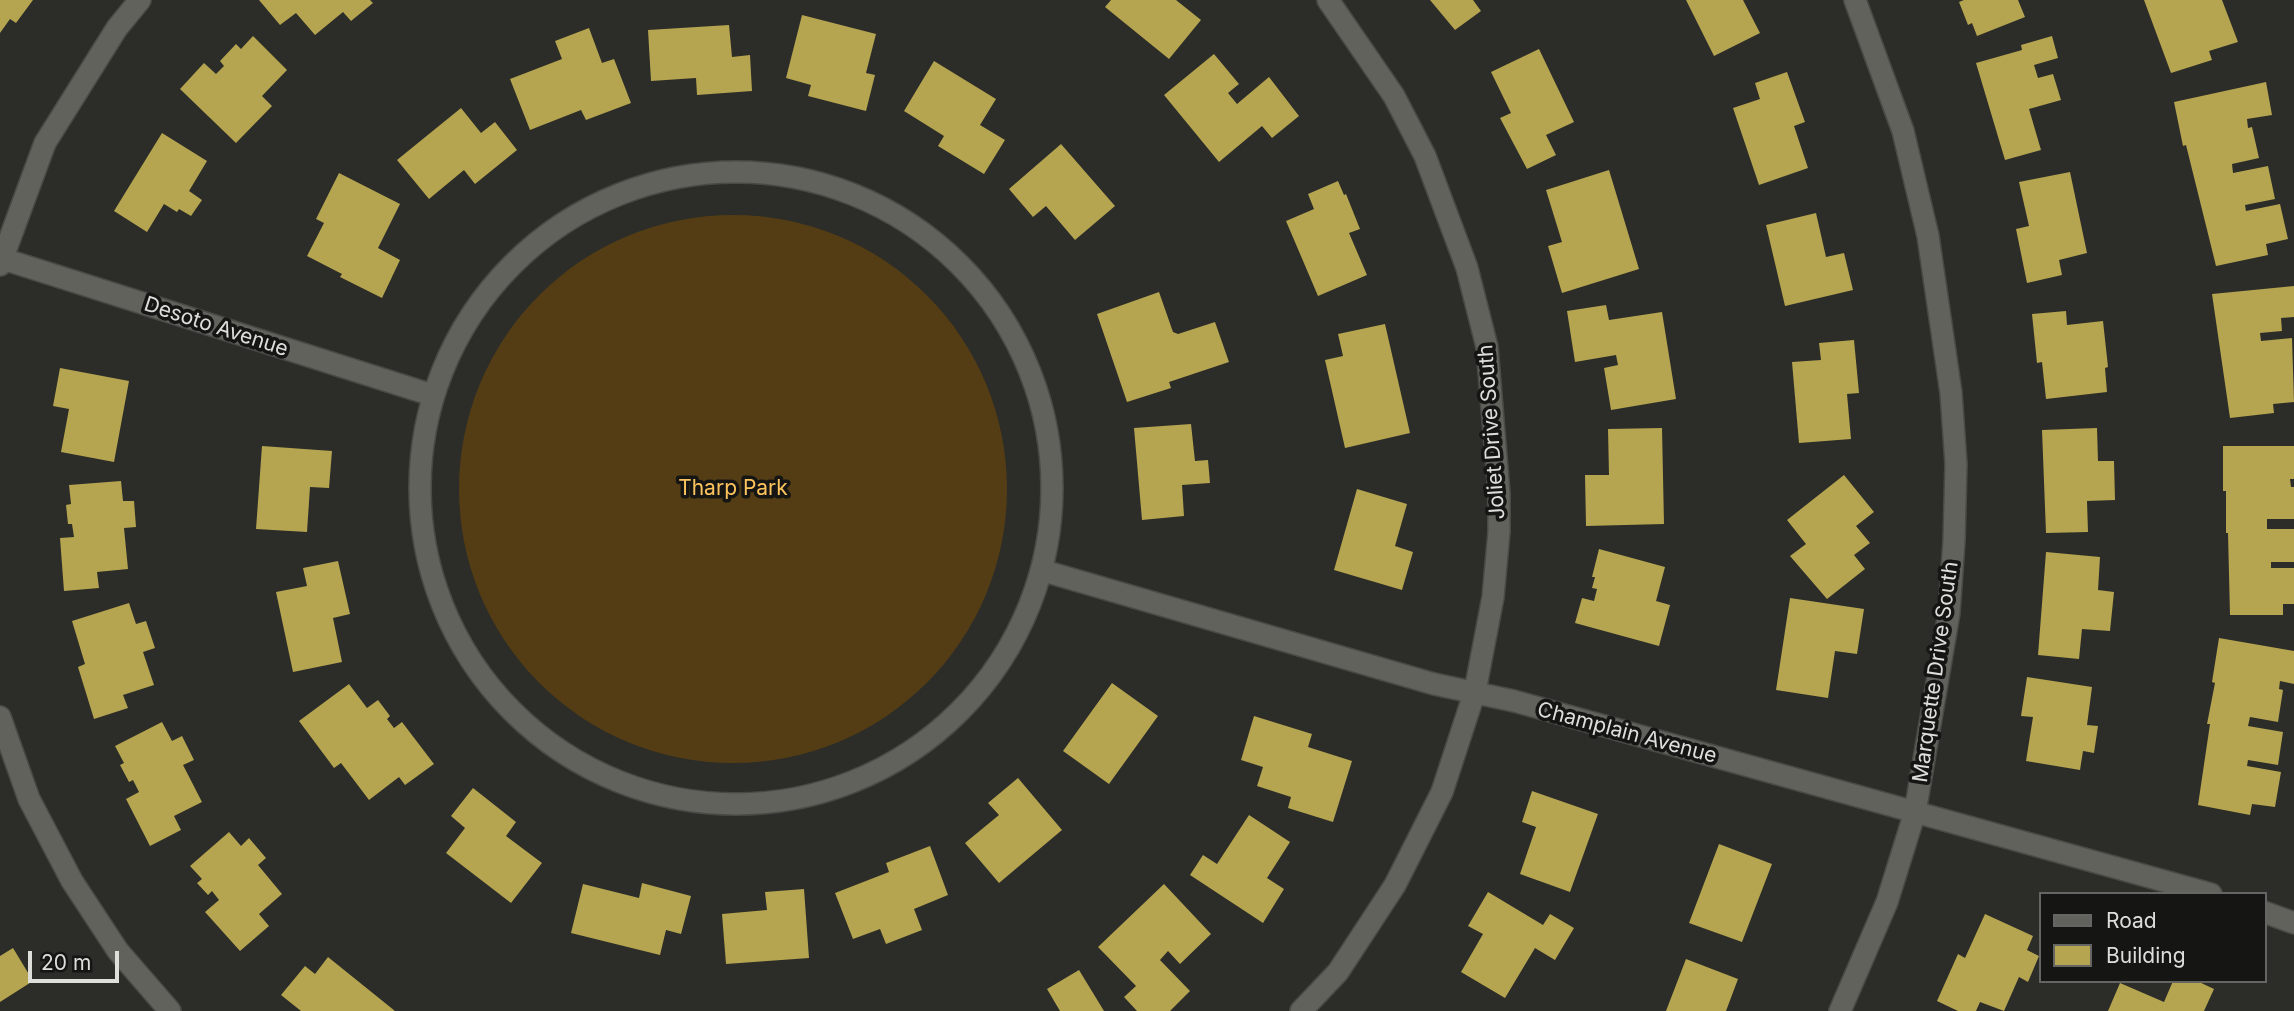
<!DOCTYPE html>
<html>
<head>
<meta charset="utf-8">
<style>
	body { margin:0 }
	#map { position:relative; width:2294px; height:1011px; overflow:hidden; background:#2c2d28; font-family:Inter,sans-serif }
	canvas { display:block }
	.legend { position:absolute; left:2039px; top:892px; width:228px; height:91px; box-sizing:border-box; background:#151513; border:2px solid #656663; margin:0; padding:9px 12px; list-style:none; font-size:21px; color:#dedfdb }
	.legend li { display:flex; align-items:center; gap:14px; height:35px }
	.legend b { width:35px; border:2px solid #656663 }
	.scale { position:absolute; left:28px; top:951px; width:91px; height:32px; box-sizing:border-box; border:4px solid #dedfdb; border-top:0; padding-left:9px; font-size:21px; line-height:24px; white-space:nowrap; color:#dedfdb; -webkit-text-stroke:5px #151513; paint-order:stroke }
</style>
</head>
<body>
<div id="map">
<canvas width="2294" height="1011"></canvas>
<ul class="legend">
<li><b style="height:9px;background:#61625c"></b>Road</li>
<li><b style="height:19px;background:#b5a450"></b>Building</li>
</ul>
<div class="scale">20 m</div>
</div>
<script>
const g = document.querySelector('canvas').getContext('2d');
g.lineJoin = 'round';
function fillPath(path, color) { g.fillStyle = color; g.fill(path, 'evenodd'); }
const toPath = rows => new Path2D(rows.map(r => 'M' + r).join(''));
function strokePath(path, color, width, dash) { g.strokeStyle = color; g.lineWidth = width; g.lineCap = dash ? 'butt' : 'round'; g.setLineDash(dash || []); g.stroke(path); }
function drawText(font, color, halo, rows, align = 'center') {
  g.font = font + ' Inter,sans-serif'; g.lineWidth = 7; g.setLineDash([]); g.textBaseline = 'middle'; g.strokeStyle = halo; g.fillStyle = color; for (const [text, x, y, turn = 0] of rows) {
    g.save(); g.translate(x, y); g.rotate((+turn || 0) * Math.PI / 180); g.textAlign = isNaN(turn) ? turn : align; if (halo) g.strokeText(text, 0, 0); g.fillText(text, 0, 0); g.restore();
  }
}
const green = toPath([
	'459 489a274 274 0 1 1 548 0a274 274 0 1 1-548 0Z'
]);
const building = toPath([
	[0,0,33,0,16,23,10,19,0,33],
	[259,0,370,0,373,3,351,21,343,12,315,35,296,13,280,25],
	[1111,0,1176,0,1201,20,1169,59,1105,7],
	[1430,0,1473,0,1481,11,1455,30],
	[1686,0,1743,0,1760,33,1714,56],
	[1964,0,2018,0,2025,17,1977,36,1972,23,1968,25,1959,2],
	[2144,0,2222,0,2238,42,2209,51,2212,60,2171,73],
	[802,15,876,34,866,73,875,75,866,111,808,96,811,85,786,78],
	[729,25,732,57,750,55,752,91,697,95,696,78,651,81,648,30],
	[589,28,602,63,614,59,631,103,586,120,581,110,530,130,510,79,562,59,555,41],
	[253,36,287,70,262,96,272,106,236,143,180,89,204,63,216,74,224,66,220,61,236,44,241,49],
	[2052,36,2058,58,2034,65,2038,78,2053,74,2061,100,2029,109,2041,150,2005,160,1976,63,2022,50,2021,45],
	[1539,49,1574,122,1546,135,1556,155,1527,169,1500,118,1511,113,1491,72],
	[1214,54,1239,84,1228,93,1237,104,1269,77,1299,116,1272,138,1262,126,1219,162,1164,95],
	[934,61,996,99,980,125,1005,140,984,174,938,146,944,136,904,111],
	[1787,72,1805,122,1794,126,1808,168,1759,185,1733,108,1760,99,1755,83],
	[2266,82,2272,115,2247,119,2248,128,2252,127,2259,158,2232,164,2233,173,2268,166,2275,199,2245,205,2246,211,2280,204,2288,239,2266,244,2268,255,2216,266,2186,145,2183,146,2174,102],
	[461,108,481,133,495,122,517,150,475,184,464,170,429,199,397,160],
	[162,133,207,161,189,191,202,200,191,216,179,209,177,212,164,204,147,232,114,211],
	[1061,144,1115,206,1075,240,1046,206,1033,217,1009,189],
	[1609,170,1639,269,1562,293,1548,246,1562,242,1546,190],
	[2070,172,2087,253,2059,260,2062,275,2027,283,2016,229,2029,226,2019,182],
	[339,173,400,204,378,248,400,260,382,298,340,277,342,274,307,256,324,223,316,219],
	[1338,181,1344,195,1346,194,1360,229,1349,233,1367,275,1318,296,1286,221,1314,209,1308,194],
	[1816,213,1826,257,1844,253,1853,290,1785,306,1766,225],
	[2294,286,2294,317,2281,318,2282,331,2260,333,2261,341,2292,338,2294,402,2273,404,2274,413,2230,418,2212,294],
	[1159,292,1173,332,1178,334,1215,322,1229,362,1169,382,1171,388,1127,402,1097,314],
	[1606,305,1609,320,1662,312,1676,399,1611,410,1604,368,1618,365,1616,355,1575,362,1567,311],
	[2066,311,2067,325,2103,321,2108,367,2105,368,2107,392,2046,399,2042,362,2037,363,2032,314],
	[1385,324,1410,433,1345,448,1325,360,1343,356,1338,334],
	[1854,340,1859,393,1847,394,1851,439,1799,443,1792,362,1821,360,1819,343],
	[60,368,129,381,114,462,61,452,69,409,53,406],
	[1191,424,1195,461,1208,460,1210,483,1182,485,1184,516,1142,520,1134,428],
	[1662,428,1664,524,1586,526,1585,475,1609,475,1608,429],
	[2097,428,2098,461,2114,461,2115,500,2087,501,2088,532,2046,533,2042,430],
	[262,446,332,451,329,488,310,487,307,532,256,529],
	[2223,446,2294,446,2294,479,2290,479,2291,487,2294,487,2294,519,2267,519,2267,529,2294,529,2294,562,2271,562,2271,568,2294,568,2294,604,2283,604,2283,615,2230,615,2228,533,2226,533,2226,491,2223,491],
	[1844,475,1874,512,1856,526,1870,543,1854,555,1865,569,1827,599,1790,556,1806,544,1787,520],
	[121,481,123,501,134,501,136,527,124,528,128,569,97,572,99,588,64,591,60,538,74,537,72,524,68,524,66,505,71,504,69,485],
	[1357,489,1407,504,1395,546,1413,552,1402,590,1334,570],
	[1599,549,1665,567,1656,601,1670,605,1659,646,1575,623,1582,598,1594,601,1597,589,1592,588,1595,577,1592,577],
	[2046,552,2100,557,2098,590,2114,592,2110,631,2082,629,2079,659,2038,655],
	[338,561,350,614,333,618,342,662,293,672,276,592,307,586,303,568],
	[1790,598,1864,609,1857,654,1835,651,1828,698,1776,690],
	[129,603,136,624,146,621,155,648,143,652,154,685,123,695,128,708,94,719,78,667,85,664,72,621],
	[2219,638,2294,651,2294,684,2280,681,2279,689,2283,690,2278,722,2250,717,2248,726,2283,732,2278,765,2248,760,2247,766,2281,772,2275,807,2252,804,2250,815,2198,805,2210,724,2207,724,2215,683,2212,682],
	[2027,677,2092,687,2087,725,2098,726,2094,753,2083,751,2080,770,2026,761,2033,717,2021,716],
	[1112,683,1158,716,1109,784,1063,751],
	[349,684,367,708,378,700,390,716,387,719,394,728,402,722,434,764,405,785,399,777,369,800,341,763,334,768,299,721],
	[1254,716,1312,734,1308,747,1352,761,1333,822,1288,808,1291,797,1257,786,1263,767,1241,760],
	[162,722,172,741,182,736,194,760,183,765,202,802,174,816,181,830,150,846,126,799,139,792,133,780,129,782,120,765,124,763,115,746],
	[1018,778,1062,830,999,883,965,843,999,815,988,803],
	[473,788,516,822,506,836,542,863,511,903,446,853,465,828,451,816],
	[1532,791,1598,814,1570,892,1520,874,1536,827,1522,822],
	[1249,815,1290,842,1267,878,1284,889,1263,923,1190,875,1203,855,1217,864],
	[229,832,241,846,249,838,266,858,258,865,282,894,259,914,269,926,240,951,205,912,219,900,212,891,208,895,197,883,202,879,190,866],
	[1719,844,1772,864,1742,942,1689,923],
	[930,846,948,895,914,909,922,930,886,944,880,929,853,939,835,893,889,872,886,863],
	[642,883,691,896,681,934,666,930,660,955,571,933,583,884,639,898],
	[1164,884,1211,934,1180,964,1168,951,1160,960,1190,991,1170,1011,1137,1011,1124,997,1136,986,1098,947],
	[804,889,809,958,726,964,722,914,767,910,765,892],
	[1488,892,1543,925,1550,914,1574,928,1555,960,1535,948,1505,998,1461,972,1483,934,1468,926],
	[1985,914,2033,936,2027,950,2039,956,2028,982,2019,977,2004,1011,1980,1002,1976,1011,1958,1011,1937,1001,1958,954,1965,958],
	[13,948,33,981,0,1002,0,956],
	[328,957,395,1011,301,1011,281,995,305,966,315,974],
	[1686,959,1738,979,1726,1011,1666,1011],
	[1079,970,1104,1011,1060,1011,1047,989],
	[2173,981,2197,981,2214,989,2204,1011,2108,1011,2120,983,2164,1002]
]);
const minor = toPath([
	'420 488a316 316 0 1 1 632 0a316 316 0 1 1-632 0Z',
	[0,258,432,395],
	[0,265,45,143,117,28,140,0],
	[1044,571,1434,684,1514,701,2211,894],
	[0,717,29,799,72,881,118,951,170,1011],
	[2264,912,2294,923],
	[1301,1011,1338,972,1395,885,1442,792,1475,691,1493,597,1499,532,1499,493,1487,347,1467,268,1425,156,1394,96,1328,0],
	[1840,1011,1887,902,1915,812,1949,613,1954,541,1956,464,1951,393,1928,236,1903,131,1855,0]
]);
const streetNames = [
	["Desoto Avenue",216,327,18],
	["Joliet Drive South",1492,432,-94],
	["Marquette Drive South",1936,672,-82],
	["Champlain Avenue",1627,733,15]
];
const parkNames = [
	["Tharp Park",733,489]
];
fillPath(green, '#543d14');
fillPath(building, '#b5a450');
strokePath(minor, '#494a45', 24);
strokePath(minor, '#61625c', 21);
drawText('21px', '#dedfdb', '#151513', streetNames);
drawText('21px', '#fdc35c', '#151513', parkNames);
</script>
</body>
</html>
